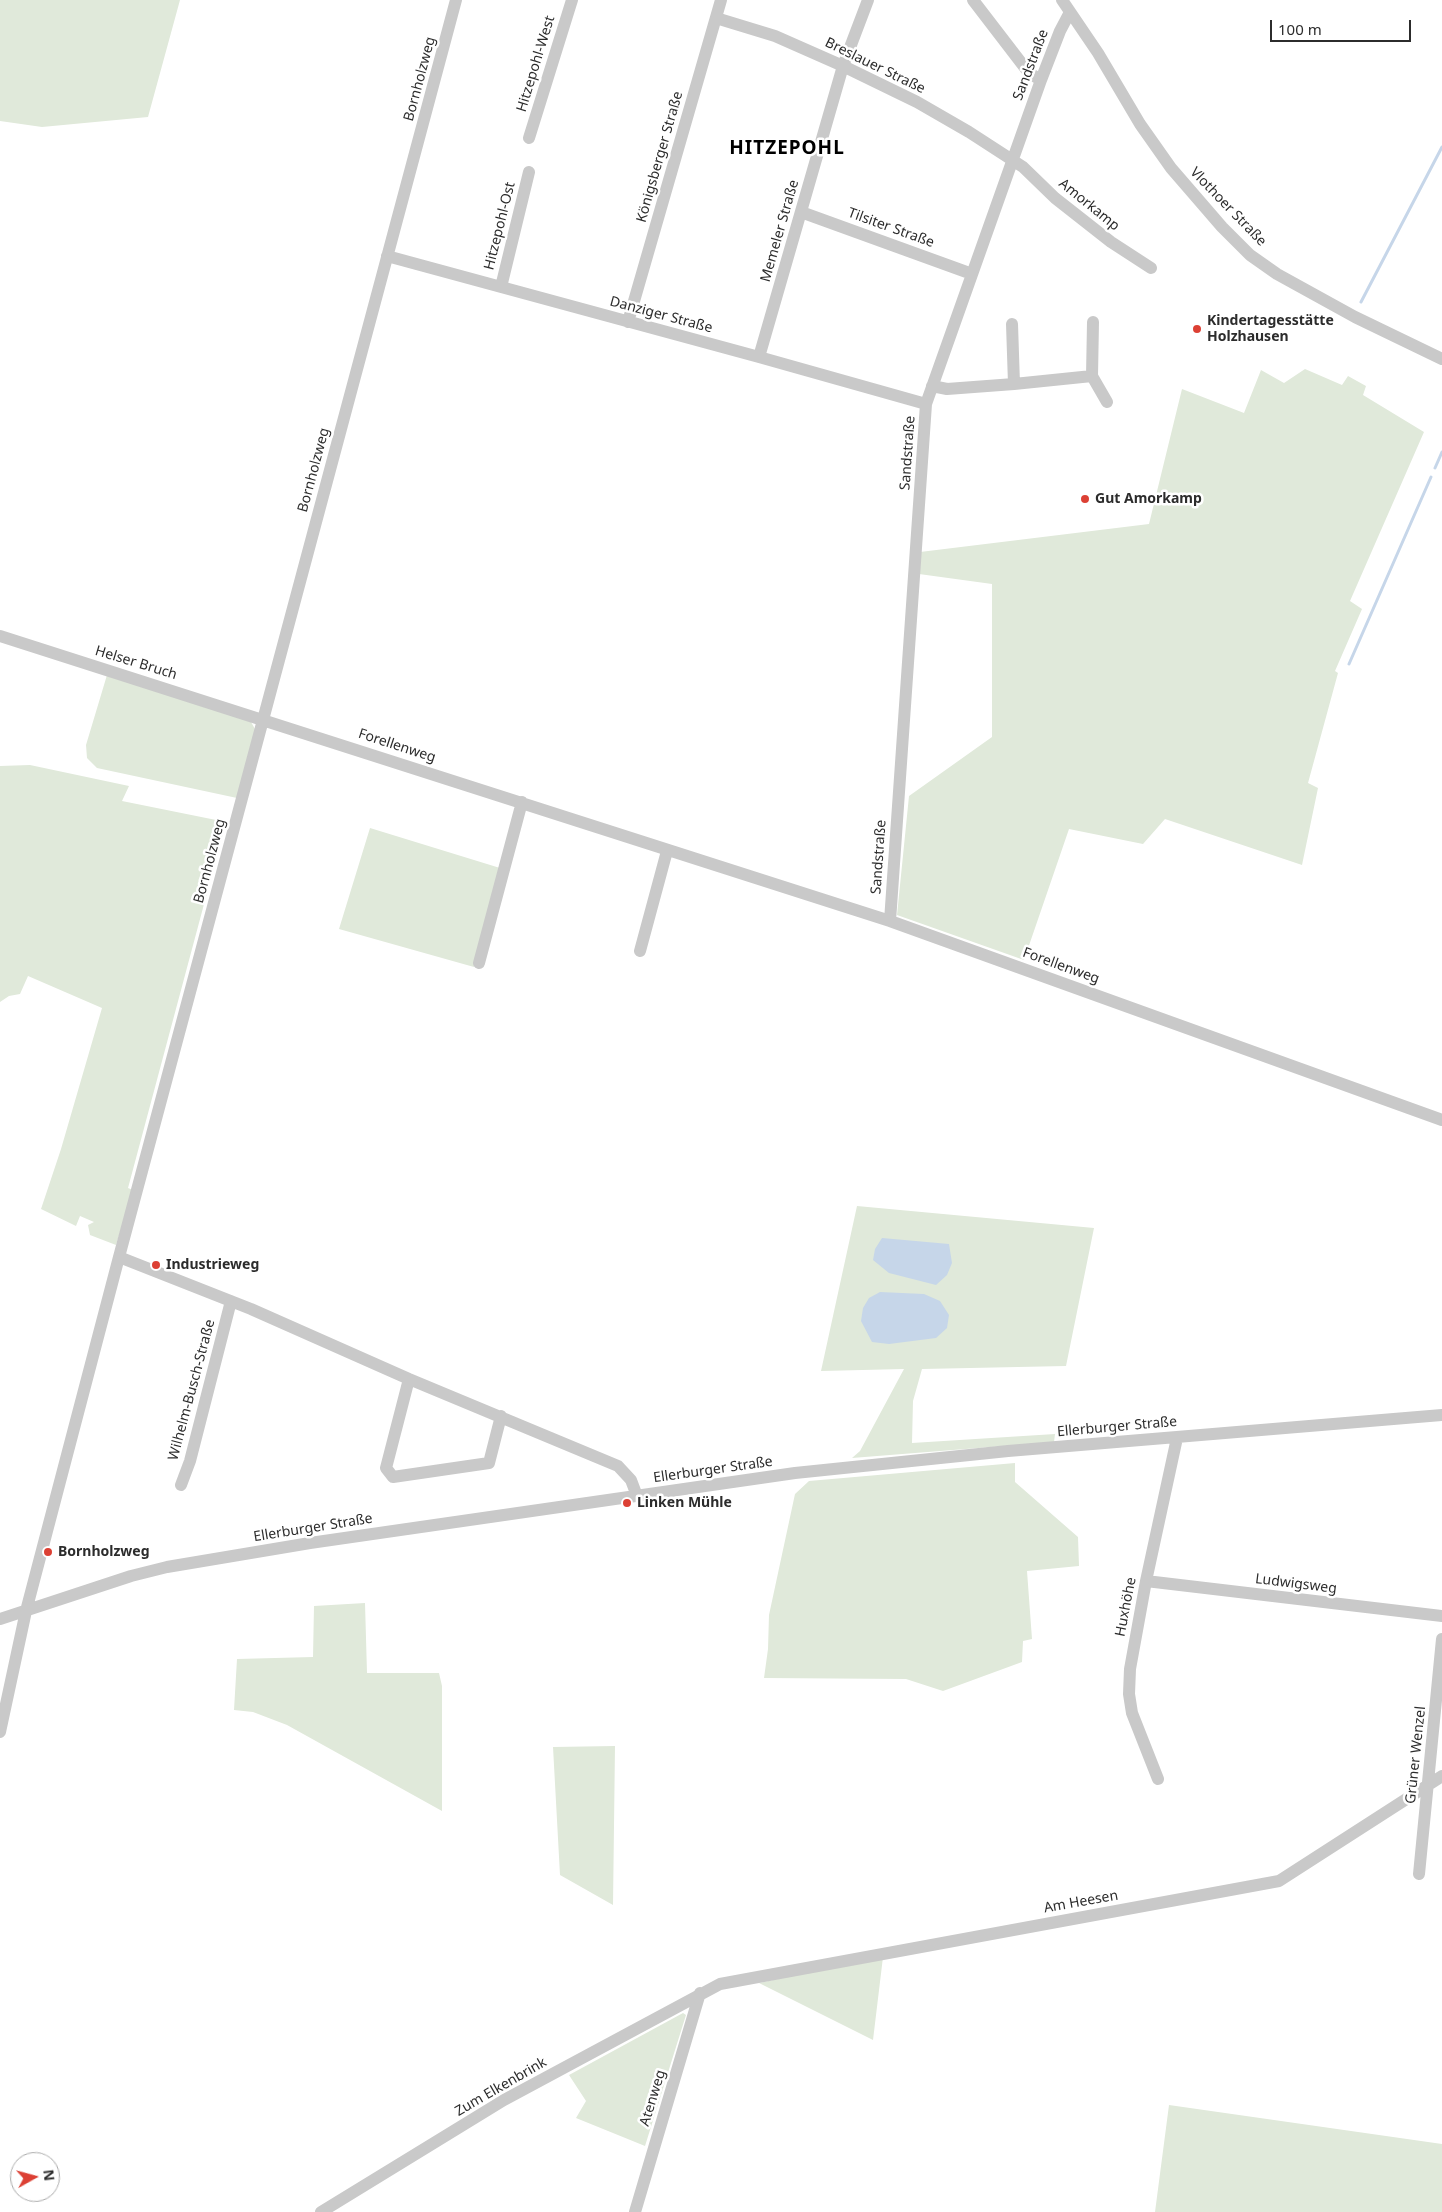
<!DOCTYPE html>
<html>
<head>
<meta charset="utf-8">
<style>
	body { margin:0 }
	#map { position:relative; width:1442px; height:2212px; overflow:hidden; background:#fff; font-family:"Noto Sans",sans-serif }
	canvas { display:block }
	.north { position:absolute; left:10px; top:2152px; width:50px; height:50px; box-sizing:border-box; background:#fff; border:1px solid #ababab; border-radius:50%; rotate:83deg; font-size:14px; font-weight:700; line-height:20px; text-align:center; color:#2c2c2c }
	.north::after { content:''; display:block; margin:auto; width:18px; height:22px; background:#dc4034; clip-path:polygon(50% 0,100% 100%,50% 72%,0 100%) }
	.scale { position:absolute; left:1270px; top:20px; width:141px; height:22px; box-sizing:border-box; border:2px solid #2c2c2c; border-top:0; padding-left:6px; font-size:15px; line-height:18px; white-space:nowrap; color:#2c2c2c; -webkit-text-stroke:4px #fff; paint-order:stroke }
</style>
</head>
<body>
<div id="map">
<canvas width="1442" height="2212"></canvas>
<div class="north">N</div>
<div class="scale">100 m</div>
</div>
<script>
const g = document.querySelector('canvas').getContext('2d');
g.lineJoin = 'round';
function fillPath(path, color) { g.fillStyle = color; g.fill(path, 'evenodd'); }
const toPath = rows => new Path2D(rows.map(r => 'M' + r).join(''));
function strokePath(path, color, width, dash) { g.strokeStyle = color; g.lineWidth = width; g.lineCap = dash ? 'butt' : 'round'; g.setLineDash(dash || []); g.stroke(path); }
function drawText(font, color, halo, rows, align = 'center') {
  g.font = font + ' "Noto Sans",sans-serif'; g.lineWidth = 5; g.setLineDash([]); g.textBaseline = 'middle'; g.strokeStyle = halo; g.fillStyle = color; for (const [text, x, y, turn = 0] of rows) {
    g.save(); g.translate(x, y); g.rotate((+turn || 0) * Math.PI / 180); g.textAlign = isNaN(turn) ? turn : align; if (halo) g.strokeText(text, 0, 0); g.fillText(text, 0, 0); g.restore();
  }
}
const green = toPath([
	[0,0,180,0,148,117,42,127,0,121],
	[1305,369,1342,385,1348,376,1366,386,1363,395,1424,432,1350,601,1362,609,1335,671,1338,673,1308,783,1318,788,1302,865,1165,819,1143,844,1069,829,1024,960,897,915,909,796,992,737,992,584,919,574,920,552,1149,524,1182,389,1244,413,1261,370,1284,383],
	[107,675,251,722,255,729,237,798,97,768,87,758,86,745],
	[30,765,129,786,122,801,226,822,128,1188,133,1190,116,1245,90,1235,88,1225,94,1222,80,1216,76,1226,41,1209,61,1149,102,1008,28,976,20,994,9,996,0,1002,0,766],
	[370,828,500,868,474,967,339,929],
	[857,1206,1094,1228,1066,1366,922,1369,913,1401,912,1443,1055,1434,1054,1442,852,1458,860,1451,904,1369,821,1371],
	[1015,1463,1015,1482,1078,1537,1079,1566,1027,1571,1032,1639,1023,1641,1022,1662,943,1691,906,1679,764,1678,768,1649,769,1615,795,1494,809,1481],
	[365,1603,367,1673,439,1673,442,1686,442,1811,287,1725,253,1712,234,1710,237,1659,313,1657,314,1606],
	[615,1746,613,1905,560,1875,553,1747],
	[883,1957,873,2040,759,1983],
	[683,2013,686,2015,645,2146,576,2118,586,2101,569,2075],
	[1169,2105,1442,2144,1442,2212,1155,2212]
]);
const water = toPath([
	[882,1238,949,1244,952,1263,947,1275,936,1285,889,1273,873,1260,875,1249],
	[880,1292,924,1294,940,1301,949,1315,947,1328,936,1338,889,1344,872,1342,861,1321,863,1308,869,1298]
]);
const stream = toPath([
	[1361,302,1442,147],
	[1435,468,1442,452],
	[1349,664,1431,477]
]);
const minor = toPath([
	[973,0,1029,73,1041,80],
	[1062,0,1098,53,1140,124,1171,168,1222,227,1250,255,1277,274,1355,317,1442,359],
	[716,18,775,36,843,66,917,102,969,132,1023,167,1055,198,1111,242,1151,268],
	[529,138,572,0],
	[801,212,972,274],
	[387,256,759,357,926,404],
	[501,287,529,172],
	[628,322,721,0],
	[759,357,843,66,868,0],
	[1092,376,1107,402],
	[1014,384,1092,376,1093,322],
	[932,386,947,389,1014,384,1012,324],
	[0,636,890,921,1442,1120],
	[890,921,926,404,1041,80,1060,31,1070,12],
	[640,951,667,851],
	[479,963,522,802],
	[119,1257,251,1309,409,1379,618,1466,631,1480,637,1496],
	[409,1379,386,1468,393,1477,489,1463,501,1416],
	[181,1485,190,1461,231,1301],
	[1146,1581,1442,1616],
	[0,1619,131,1576,167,1567,310,1543,795,1473,1008,1451,1442,1415],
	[0,1732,26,1611,119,1257,456,0],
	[1158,1779,1132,1713,1129,1694,1130,1669,1146,1581,1177,1438],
	[1419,1874,1442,1639],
	[321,2212,504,2100,720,1984,1279,1881,1442,1776],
	[635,2212,700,1993]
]);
const markers = [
	[1197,329,5,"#dc4034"],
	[1085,499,5,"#dc4034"],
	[156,1265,5,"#dc4034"],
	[627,1503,5,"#dc4034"],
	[48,1552,5,"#dc4034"]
];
const streetNames = [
	["Hitzepohl-West",536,64,-73],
	["Sandstraße",1031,65,-69],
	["Breslauer Straße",875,66,26],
	["Bornholzweg",420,79,-75],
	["Königsberger Straße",660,157,-74],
	["Amorkamp",1089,205,39],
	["Vlothoer Straße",1228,207,46],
	["Hitzepohl-Ost",500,226,-76],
	["Tilsiter Straße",891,228,20],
	["Memeler Straße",780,231,-74],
	["Danziger Straße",661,315,15],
	["Sandstraße",908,453,-86],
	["Bornholzweg",314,470,-75],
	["Helser Bruch",136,663,17],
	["Forellenweg",397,746,18],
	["Sandstraße",879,857,-86],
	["Bornholzweg",210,861,-75],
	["Forellenweg",1061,966,20],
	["Wilhelm-Busch-Straße",192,1390,-75],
	["Ellerburger Straße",1117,1427,-5],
	["Ellerburger Straße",713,1470,-8],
	["Ellerburger Straße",313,1528,-9],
	["Ludwigsweg",1296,1584,7],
	["Huxhöhe",1126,1607,-79],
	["Grüner Wenzel",1416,1755,-84],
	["Am Heesen",1081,1902,-10],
	["Zum Elkenbrink",501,2087,-30],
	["Atenweg",653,2098,-73]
];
const poiNames = [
	["Kindertagesstätte",1207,321],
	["Holzhausen",1207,337],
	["Gut Amorkamp",1095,499],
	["Industrieweg",166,1265],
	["Linken Mühle",637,1503],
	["Bornholzweg",58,1552]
];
const districtNames = [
	["HITZEPOHL",787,149]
];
fillPath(green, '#e0e9da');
fillPath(water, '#c6d6e9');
strokePath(stream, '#c6d6e9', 3);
strokePath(minor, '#c9c9c9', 12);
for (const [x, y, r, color] of markers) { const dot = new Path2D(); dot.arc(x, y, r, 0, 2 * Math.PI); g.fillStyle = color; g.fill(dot); strokePath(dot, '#fff', 2); }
drawText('14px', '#2c2c2c', '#fff', streetNames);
drawText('bold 14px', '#2c2c2c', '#fff', poiNames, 'left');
g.letterSpacing = '1px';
drawText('bold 19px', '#000', '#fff', districtNames);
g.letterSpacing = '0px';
</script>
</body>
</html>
